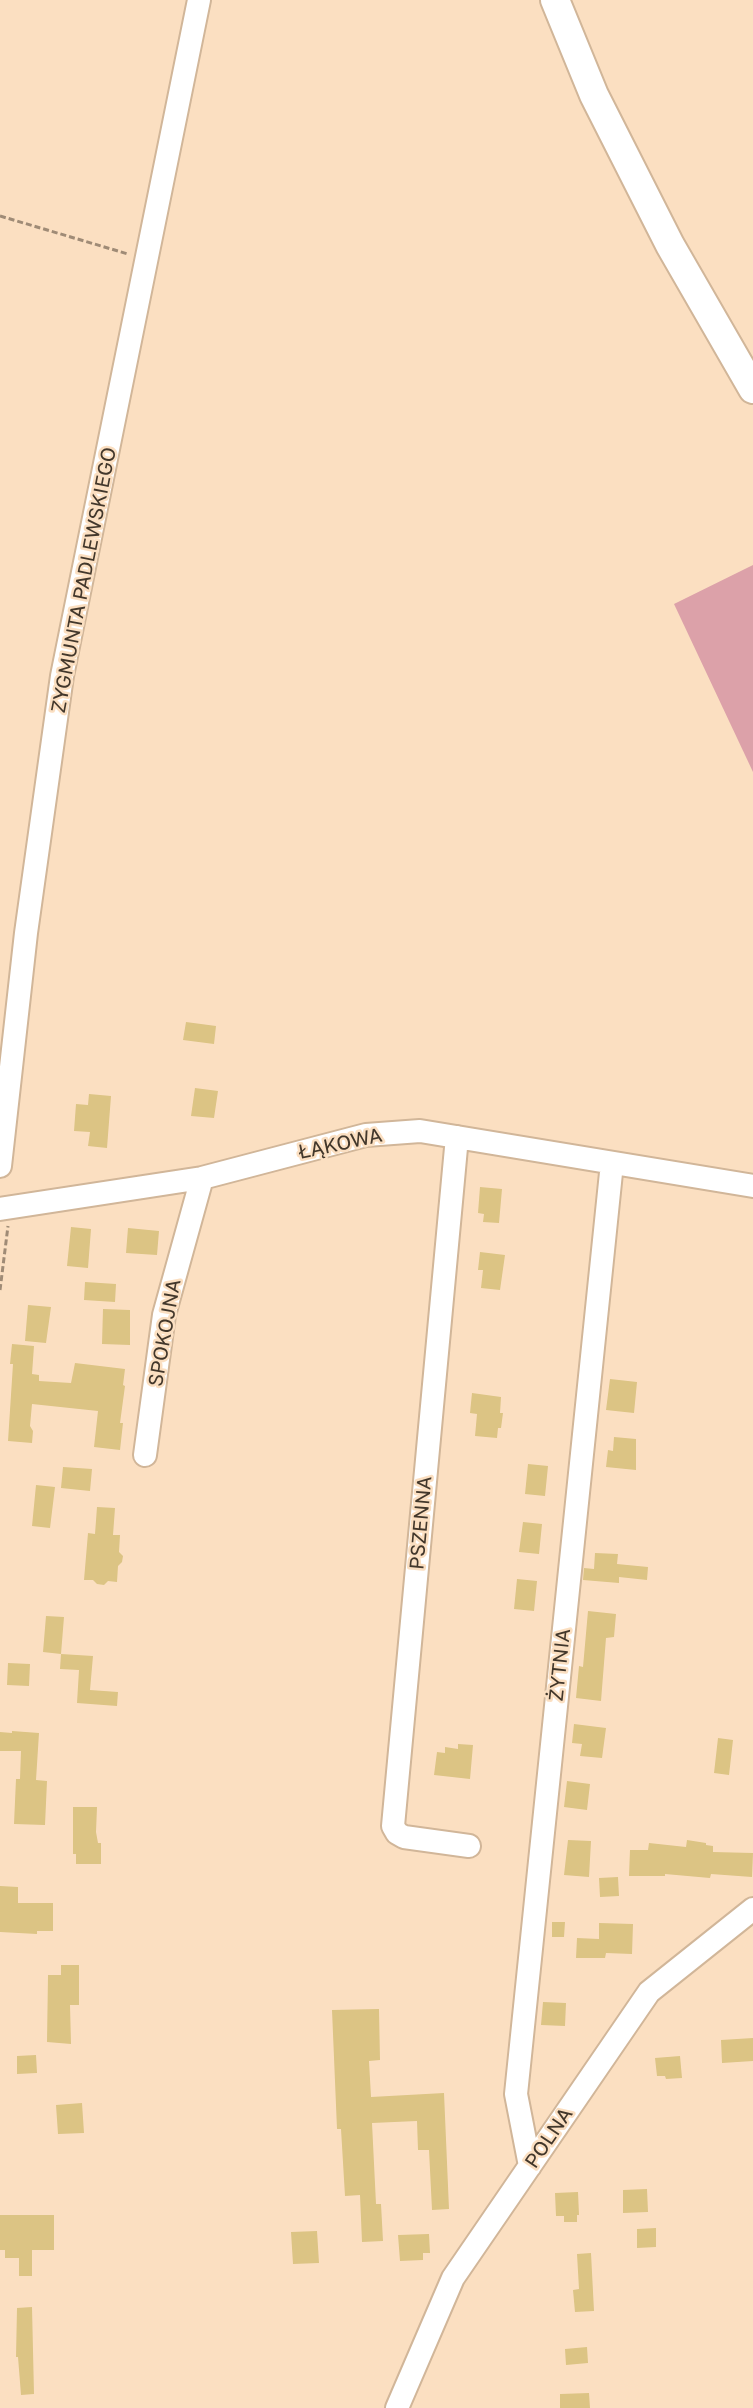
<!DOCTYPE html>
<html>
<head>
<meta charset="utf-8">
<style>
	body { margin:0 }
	canvas { display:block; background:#fbdfc1 }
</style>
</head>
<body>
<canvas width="753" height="2408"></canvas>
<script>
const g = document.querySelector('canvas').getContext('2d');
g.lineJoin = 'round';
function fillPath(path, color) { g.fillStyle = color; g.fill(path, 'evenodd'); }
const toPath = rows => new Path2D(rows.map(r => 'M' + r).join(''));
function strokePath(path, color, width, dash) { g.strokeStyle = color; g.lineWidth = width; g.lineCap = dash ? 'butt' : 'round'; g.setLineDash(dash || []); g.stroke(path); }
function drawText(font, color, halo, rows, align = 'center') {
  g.font = font + ' "Golos Text",sans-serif'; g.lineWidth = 5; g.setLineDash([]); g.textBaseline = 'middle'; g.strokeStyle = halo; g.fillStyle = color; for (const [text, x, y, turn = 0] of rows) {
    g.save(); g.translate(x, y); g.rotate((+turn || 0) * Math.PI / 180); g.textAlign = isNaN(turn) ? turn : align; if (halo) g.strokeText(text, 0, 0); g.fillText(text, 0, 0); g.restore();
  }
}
const green = toPath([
	[753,565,753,772,674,604]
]);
const building = toPath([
	[186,1022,216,1026,214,1044,183,1040],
	[195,1088,218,1091,214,1118,191,1116],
	[89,1094,111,1096,107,1148,88,1146,90,1132,74,1131,76,1104,88,1105],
	[480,1187,502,1189,499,1223,483,1222,484,1214,478,1213],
	[71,1227,91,1229,88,1268,67,1266],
	[128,1228,159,1231,157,1255,126,1253],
	[480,1252,505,1255,500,1290,481,1288,483,1270,478,1270],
	[85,1282,116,1284,115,1302,84,1300],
	[28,1305,51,1307,46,1343,25,1341],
	[103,1309,130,1310,130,1345,102,1344],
	[12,1344,34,1346,32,1374,39,1375,39,1381,71,1383,75,1363,125,1369,123,1385,125,1386,120,1423,123,1423,120,1450,94,1447,98,1411,32,1404,30,1426,33,1431,32,1443,8,1441,13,1364,10,1364],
	[610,1379,637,1382,634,1413,606,1410],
	[472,1393,501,1397,500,1413,503,1413,501,1428,498,1428,497,1438,475,1436,477,1414,470,1413],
	[614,1437,636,1439,636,1470,606,1467,608,1450,613,1451],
	[528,1464,548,1466,545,1496,525,1494],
	[63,1467,92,1469,90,1491,61,1488],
	[36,1485,55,1487,50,1528,32,1526],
	[97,1507,115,1508,113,1535,120,1535,119,1552,123,1556,122,1562,118,1566,117,1582,108,1581,104,1585,97,1584,93,1580,84,1580,88,1533,95,1534],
	[523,1522,542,1524,539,1554,519,1552],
	[595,1553,618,1554,617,1564,648,1567,647,1580,619,1577,619,1583,583,1580,584,1568,594,1569],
	[517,1579,537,1581,534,1611,514,1609],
	[588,1611,616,1614,614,1637,606,1638,601,1701,576,1698,579,1666,583,1667],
	[46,1616,64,1617,61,1654,43,1652],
	[61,1654,93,1656,90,1690,118,1692,117,1706,77,1703,79,1670,60,1669],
	[8,1663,30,1664,29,1686,7,1685],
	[574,1724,606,1728,602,1758,580,1756,582,1744,572,1743],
	[12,1731,39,1733,36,1780,47,1781,45,1825,14,1824,16,1779,20,1779,21,1751,0,1751,0,1732,12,1733],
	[718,1738,733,1740,729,1775,714,1773],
	[458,1744,473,1745,470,1779,434,1775,437,1752,445,1753,445,1747,458,1749],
	[567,1781,590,1784,587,1810,564,1807],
	[73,1807,97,1807,96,1832,98,1843,101,1843,101,1864,76,1864,76,1854,73,1854],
	[568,1840,591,1841,589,1877,564,1875],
	[687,1840,706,1843,706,1845,713,1846,713,1852,753,1853,752,1877,711,1874,710,1878,665,1874,665,1876,629,1876,630,1850,648,1850,649,1843,686,1847],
	[618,1877,619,1896,600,1897,599,1878],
	[0,1886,18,1887,18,1903,53,1903,53,1931,37,1931,37,1934,0,1932],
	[552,1922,565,1922,564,1937,552,1937],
	[599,1923,633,1924,632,1954,606,1953,605,1958,576,1958,577,1938,599,1939],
	[61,1965,79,1965,79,2005,70,2005,71,2044,47,2042,48,1975,61,1975],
	[543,2002,566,2003,565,2026,541,2025],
	[379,2009,380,2060,369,2061,371,2097,444,2093,449,2209,432,2210,429,2150,418,2150,417,2121,372,2123,376,2204,381,2204,383,2241,362,2242,360,2195,345,2196,341,2129,337,2129,332,2010],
	[753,2038,753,2061,722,2063,721,2040],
	[36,2055,37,2073,17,2074,17,2056],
	[680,2056,682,2078,666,2079,665,2076,657,2076,655,2058],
	[82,2103,84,2133,58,2134,56,2105],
	[647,2189,648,2212,623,2213,623,2190],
	[578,2192,579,2215,577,2215,577,2222,564,2222,564,2216,556,2216,555,2193],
	[0,2215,54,2215,54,2250,32,2250,32,2276,19,2276,19,2258,5,2258,5,2250,0,2250],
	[656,2228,656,2247,637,2248,637,2229],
	[317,2231,319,2263,293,2264,291,2232],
	[429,2234,430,2253,423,2253,423,2260,400,2261,398,2235],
	[591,2253,594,2311,575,2312,573,2290,579,2289,577,2254],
	[32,2307,34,2394,21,2395,18,2357,16,2357,17,2308],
	[587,2347,588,2363,566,2365,565,2349],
	[589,2393,590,2408,560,2408,560,2394]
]);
const path = toPath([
	[0,216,128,254],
	[0,1290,8,1226]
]);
const minor = toPath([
	[457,1137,393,1826,397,1833,404,1837,469,1846],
	[0,1166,26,933,62,676,199,0],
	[0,1209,202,1178,366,1135,420,1131,753,1186],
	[145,1455,164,1315,202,1178],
	[530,2166,516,2094,612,1163],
	[397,2408,453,2278,649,1992,753,1909]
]);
const major = toPath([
	[555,0,594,95,670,245,753,389]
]);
const streetNames = [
	["ZYGMUNTA PADLEWSKIEGO",84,580,-79],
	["ŁĄKOWA",340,1144,-12],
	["SPOKOJNA",165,1333,-80],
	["PSZENNA",421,1523,-85],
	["ŻYTNIA",560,1665,-84],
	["POLNA",549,2138,-56]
];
fillPath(green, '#dca1a9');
fillPath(building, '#dcc484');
strokePath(minor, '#d1b699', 26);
strokePath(major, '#d1b699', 32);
strokePath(path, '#9f8b76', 3, [6, 3]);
strokePath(minor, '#fff', 22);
strokePath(major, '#fff', 28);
drawText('20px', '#42372b', '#fbdfc1', streetNames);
</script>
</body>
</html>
